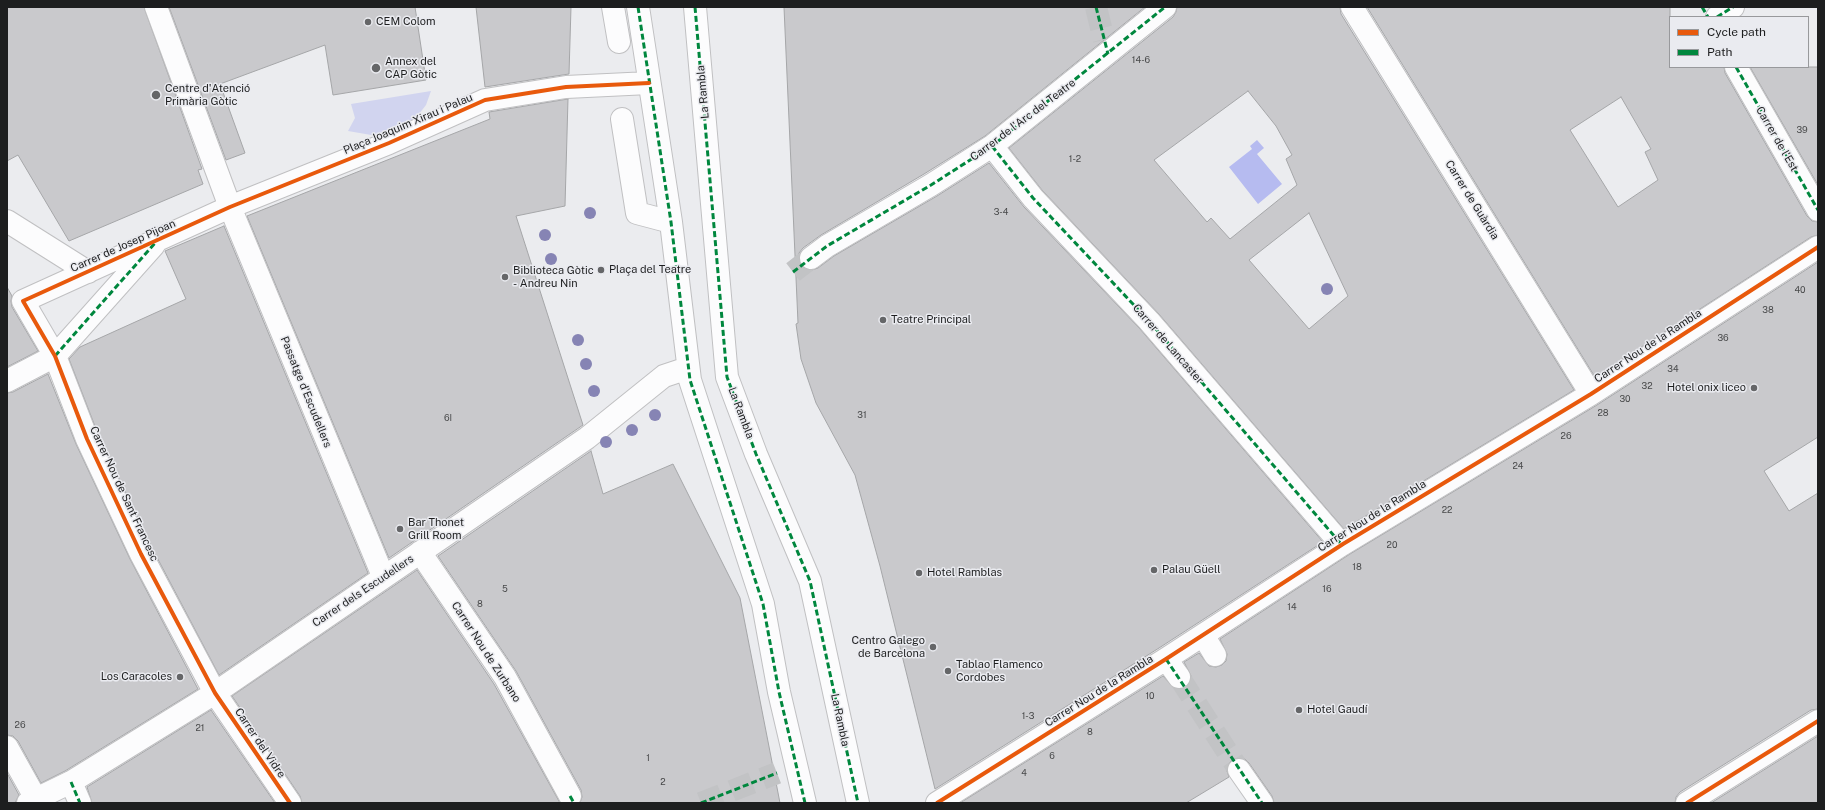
<!DOCTYPE html>
<html>
<head>
<meta charset="utf-8">
<style>
	body { margin:0 }
	#map { position:relative; width:1825px; height:810px; overflow:hidden; background:#ebecef; font-family:"Public Sans",sans-serif }
	canvas { display:block }
	.frame { position:absolute; inset:0; border:8px solid #1d1e1f; pointer-events:none }
	.legend { position:absolute; left:1669px; top:16px; width:140px; height:52px; box-sizing:border-box; background:#eaebf0; border:1px solid #98999c; margin:0; padding:5px 7px; list-style:none; font-size:12px; color:#1d1e1f }
	.legend li { display:flex; align-items:center; gap:8px; height:20px }
	.legend b { width:20px; border:1px solid #98999c }
</style>
</head>
<body>
<div id="map">
<canvas width="1825" height="810"></canvas>
<div class="frame"></div>
<ul class="legend">
<li><b style="height:5px;background:#e8590c"></b>Cycle path</li>
<li><b style="height:5px;background:#00873e"></b>Path</li>
</ul>
</div>
<script>
const g = document.querySelector('canvas').getContext('2d');
g.lineJoin = 'round';
function fillPath(path, color) { g.fillStyle = color; g.fill(path, 'evenodd'); }
const toPath = rows => new Path2D(rows.map(r => 'M' + r).join(''));
function strokePath(path, color, width, dash) { g.strokeStyle = color; g.lineWidth = width; g.lineCap = dash ? 'butt' : 'round'; g.setLineDash(dash || []); g.stroke(path); }
function drawText(font, color, halo, rows, align = 'center') {
  g.font = font + ' "Public Sans",sans-serif'; g.lineWidth = 3; g.setLineDash([]); g.textBaseline = 'middle'; g.strokeStyle = halo; g.fillStyle = color; for (const [text, x, y, turn = 0] of rows) {
    g.save(); g.translate(x, y); g.rotate((+turn || 0) * Math.PI / 180); g.textAlign = isNaN(turn) ? turn : align; if (halo) g.strokeText(text, 0, 0); g.fillText(text, 0, 0); g.restore();
  }
}
const green = toPath([
	[431,91,426,105,412,123,377,136,348,131,355,118,351,104]
]);
const water = toPath([
	[1257,140,1264,148,1257,154,1282,184,1258,204,1229,167,1252,149,1250,146]
]);
const building = toPath([
	[7,7,144,7,202,169,198,170,203,184,69,241,18,155,7,161,7,7],
	[169,7,415,7,426,80,333,95,325,45,220,84,245,153,226,160,169,7],
	[476,7,571,7,569,74,485,87,476,7],
	[784,7,1145,7,985,136,924,174,821,235,803,248,799,253,799,260,801,266,806,269,812,270,818,268,834,256,937,196,989,163,1024,207,1140,329,1323,542,1159,648,935,789,880,566,855,475,816,403,801,359,796,324,798,323,784,7],
	[1177,7,1340,7,1341,14,1574,390,1344,529,1158,313,1042,190,1009,148,1173,17,1176,12,1177,7],
	[1248,91,1276,126,1292,155,1286,159,1297,185,1230,239,1211,218,1207,222,1154,160,1248,91],
	[1309,213,1348,296,1309,329,1249,260,1309,213],
	[1367,7,1670,7,1670,67,1724,67,1725,73,1807,216,1812,221,1818,222,1818,235,1811,237,1595,377,1367,7],
	[1621,97,1651,149,1645,152,1658,180,1618,207,1570,130,1621,97],
	[1750,67,1818,67,1818,185,1750,67],
	[568,99,565,206,516,216,583,425,389,558,247,216,490,119,489,112,568,99],
	[224,226,368,573,219,675,152,548,98,434,69,359,80,347,186,299,165,251,224,226],
	[1818,262,1818,437,1764,471,1789,511,1818,493,1818,709,1811,710,1680,792,1676,797,1675,803,1274,803,1272,796,1249,763,1245,759,1238,758,1232,760,1228,764,1227,771,1229,777,1186,803,960,803,1163,676,1174,688,1180,689,1186,687,1190,682,1191,676,1184,662,1199,653,1209,666,1216,667,1222,665,1226,661,1227,654,1220,639,1350,554,1597,405,1818,262],
	[7,287,12,296,11,301,12,307,38,351,7,367,7,287],
	[48,374,76,444,130,559,198,689,65,771,41,783,18,741,13,736,7,735,7,393,13,392,48,374],
	[591,451,603,494,673,464,740,598,780,803,580,803,582,797,581,790,516,671,438,556,591,451],
	[417,570,494,684,560,803,302,803,300,796,232,696,417,570],
	[211,710,275,803,92,803,87,787,211,710],
	[1818,736,1818,803,1711,803,1818,736],
	[7,773,19,795,15,803,7,803,7,773]
]);
const minorTunnel = toPath([
	[1096,7,1104,40],
	[793,272,811,258],
	[1179,677,1239,770],
	[701,803,777,773]
]);
const minor = toPath([
	[156,7,230,207,383,576],
	[613,7,619,42],
	[638,7,671,222,690,380,763,604,779,692,805,803],
	[695,7,727,377,756,454,810,581,858,803],
	[1352,7,1591,394],
	[1717,17,1733,7],
	[1736,67,1818,210],
	[622,119,637,213,671,222],
	[992,146,1033,198,1149,321,1342,545],
	[7,221,88,272],
	[811,258,827,246,931,185,992,146,1165,7],
	[7,381,55,356,154,245],
	[420,552,505,677,570,796],
	[1203,635,1215,655],
	[1166,659,1179,677],
	[7,747,36,799],
	[1239,770,1262,803],
	[71,782,80,803],
	[28,803,71,782,215,693,587,438,664,376,688,368],
	[290,803,215,693,141,554,87,439,55,356,23,301,230,207,389,143,485,100,566,87,649,83],
	[937,803,1166,659,1343,544,1591,394,1818,247],
	[1687,803,1818,721]
]);
const quiet = toPath([
	[638,7,671,222,690,380,763,604,779,692,805,803],
	[695,7,727,377,756,454,810,581,858,803],
	[1096,7,1108,54],
	[1702,7,1708,17],
	[1717,17,1733,7],
	[1736,67,1818,210],
	[992,146,1033,198,1149,321,1342,545],
	[793,272,827,246,931,185,992,146,1165,7],
	[55,356,155,243],
	[1166,659,1262,803],
	[71,782,80,803],
	[570,796,574,803],
	[701,803,777,773]
]);
const cycleway = toPath([
	[290,803,215,693,141,554,87,439,55,356,23,301,230,207,389,143,485,100,566,87,649,83],
	[937,803,1166,659,1343,544,1591,394,1818,247],
	[1687,803,1818,721]
]);
const trees = [
	[590,213],
	[545,235],
	[551,259],
	[1327,289],
	[578,340],
	[586,364],
	[594,391],
	[655,415],
	[632,430],
	[606,442]
];
const markers = [
	[368,22,4,"#656668"],
	[376,68,5,"#656668"],
	[156,95,5,"#656668"],
	[601,270,4,"#656668"],
	[505,277,4,"#656668"],
	[883,320,4,"#656668"],
	[1754,388,4,"#656668"],
	[400,529,4,"#656668"],
	[1154,570,4,"#656668"],
	[919,573,4,"#656668"],
	[933,647,4,"#656668"],
	[948,671,4,"#656668"],
	[180,677,4,"#656668"],
	[1299,710,4,"#656668"]
];
const numberNames = [
	["14-6",1141,60],
	["39",1802,130],
	["1-2",1075,159],
	["3-4",1001,212],
	["40",1800,290],
	["38",1768,310],
	["36",1723,338],
	["34",1673,369],
	["32",1647,386],
	["30",1625,399],
	["28",1603,413],
	["31",862,415],
	["6I",448,418],
	["26",1566,436],
	["24",1518,466],
	["22",1447,510],
	["20",1392,545],
	["18",1357,567],
	["5",505,589],
	["16",1327,589],
	["8",480,604],
	["14",1292,607],
	["10",1150,696],
	["1-3",1028,716],
	["26",20,725],
	["21",200,728],
	["8",1090,732],
	["6",1052,756],
	["1",648,758],
	["4",1024,773],
	["2",663,782]
];
const poiNames = [
	["CEM Colom",376,22],
	["Annex del",385,62],
	["CAP Gòtic",385,75],
	["Centre d'Atenció",165,89],
	["Primària Gòtic",165,102],
	["Plaça del Teatre",609,270],
	["Biblioteca Gòtic",513,271],
	["- Andreu Nin",513,284],
	["Teatre Principal",891,320],
	["Hotel onix liceo",1746,388,"right"],
	["Bar Thonet",408,523],
	["Grill Room",408,536],
	["Palau Güell",1162,570],
	["Hotel Ramblas",927,573],
	["Centro Galego",925,641,"right"],
	["de Barcelona",925,654,"right"],
	["Tablao Flamenco",956,665],
	["Cordobes",956,678],
	["Los Caracoles",172,677,"right"],
	["Hotel Gaudí",1307,710]
];
const streetNames = [
	["La Rambla",703,92,-95],
	["Carrer de l'Arc del Teatre",1023,120,-37],
	["Plaça Joaquim Xirau i Palau",408,124,-23],
	["Carrer de l'Est",1777,139,60],
	["Carrer de Guàrdia",1472,200,58],
	["Carrer de Josep Pijoan",123,246,-24],
	["Carrer de Lancaster",1168,344,49],
	["Carrer Nou de la Rambla",1648,346,-33],
	["Passatge d'Escudellers",306,392,68],
	["La Rambla",741,413,69],
	["Carrer Nou de Sant Francesc",124,494,65],
	["Carrer Nou de la Rambla",1372,516,-32],
	["Carrer dels Escudellers",363,591,-34],
	["Carrer Nou de Zurbano",486,652,57],
	["Carrer Nou de la Rambla",1099,691,-32],
	["La Rambla",840,720,78],
	["Carrer del Vidre",260,743,56]
];
fillPath(green, '#d1d4ef');
fillPath(water, '#b6bbf0');
fillPath(building, '#c9c9cc');
strokePath(building, '#a5a6a8', 1);
strokePath(minorTunnel, '#c2c3c5', 22, [22, 11]);
strokePath(minor, '#c0c0c2', 24);
strokePath(minor, '#fcfcfd', 22);
strokePath(quiet, '#00873e', 3, [6, 3]);
strokePath(cycleway, '#e8590c', 4);
g.fillStyle = '#8684b4';
for (const [x, y] of trees) { g.beginPath(); g.arc(x, y, 6, 0, 2 * Math.PI); g.fill(); }
for (const [x, y, r, color] of markers) { const dot = new Path2D(); dot.arc(x, y, r, 0, 2 * Math.PI); g.fillStyle = color; g.fill(dot); strokePath(dot, '#eaebf0', 1.5); }
drawText('9px', '#48494a', null, numberNames);
drawText('11px', '#1d1e1f', '#eaebf0', poiNames, 'left');
drawText('11px', '#1d1e1f', '#eaebf0', streetNames);
</script>
</body>
</html>
